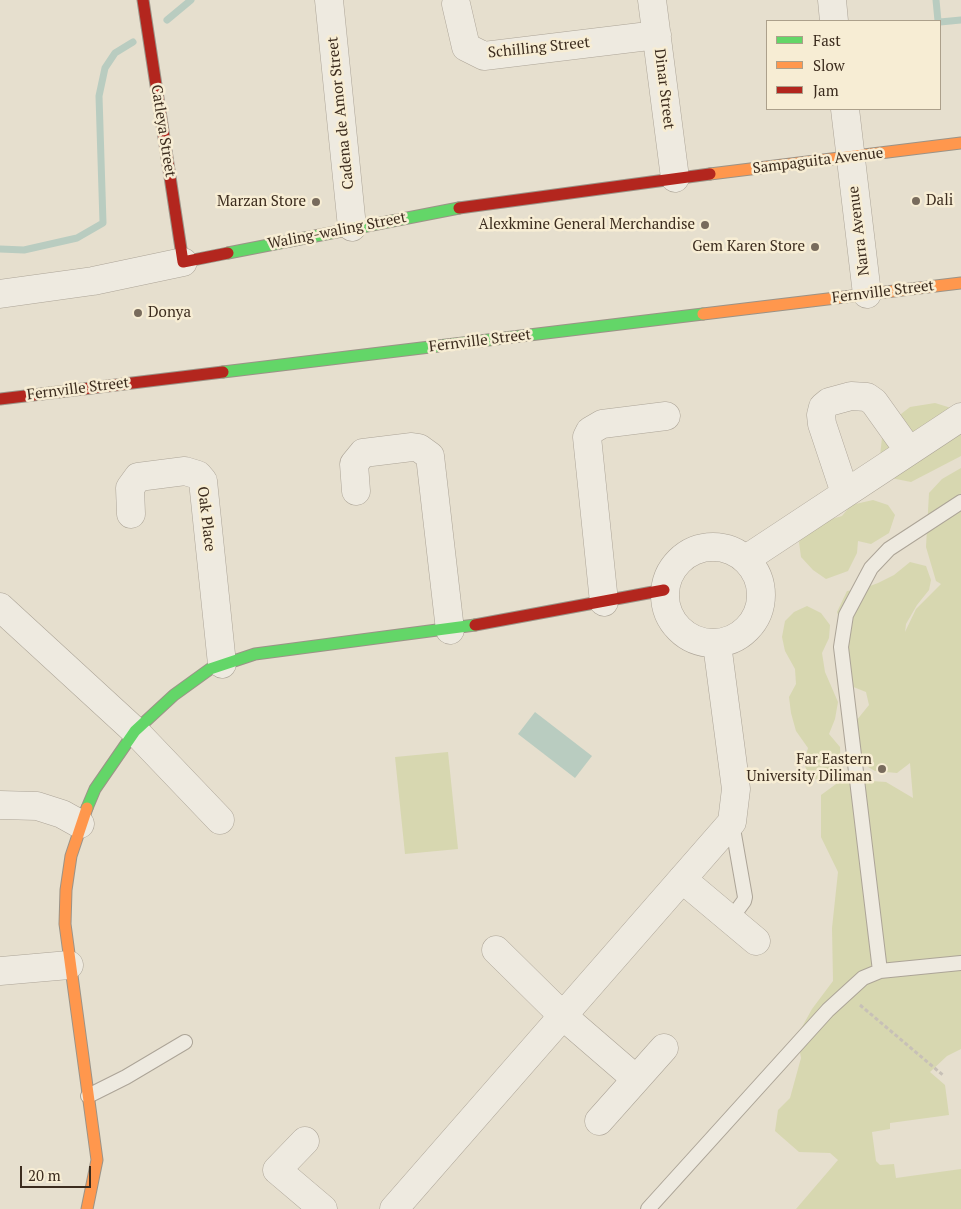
<!DOCTYPE html>
<html>
<head>
<meta charset="utf-8">
<style>
	body { margin:0 }
	#map { position:relative; width:961px; height:1209px; overflow:hidden; background:#e6dfce; font-family:"PT Serif",serif }
	canvas { display:block }
	.legend { position:absolute; left:766px; top:20px; width:175px; height:90px; box-sizing:border-box; background:#f7edd4; border:1px solid #aca08b; margin:0; padding:6px 9px; list-style:none; font-size:15px; color:#3c2c1e }
	.legend li { display:flex; align-items:center; gap:10px; height:25px }
	.legend b { width:25px; border:1px solid #aca08b }
	.scale { position:absolute; left:20px; top:1166px; width:71px; height:22px; box-sizing:border-box; border:2px solid #3c2c1e; border-top:0; padding-left:6px; font-size:15px; line-height:18px; white-space:nowrap; color:#3c2c1e; -webkit-text-stroke:4px #f7edd4; paint-order:stroke }
</style>
</head>
<body>
<div id="map">
<canvas width="961" height="1209"></canvas>
<ul class="legend">
<li><b style="height:6px;background:#63d668"></b>Fast</li>
<li><b style="height:6px;background:#ff974d"></b>Slow</li>
<li><b style="height:6px;background:#b3261e"></b>Jam</li>
</ul>
<div class="scale">20 m</div>
</div>
<script>
const g = document.querySelector('canvas').getContext('2d');
g.lineJoin = 'round';
function fillPath(path, color) { g.fillStyle = color; g.fill(path, 'evenodd'); }
const toPath = rows => new Path2D(rows.map(r => 'M' + r).join(''));
function strokePath(path, color, width, dash) { g.strokeStyle = color; g.lineWidth = width; g.lineCap = dash ? 'butt' : 'round'; g.setLineDash(dash || []); g.stroke(path); }
function drawText(font, color, halo, rows, align = 'center') {
  g.font = font + ' "PT Serif",serif'; g.lineWidth = 5; g.setLineDash([]); g.textBaseline = 'middle'; g.strokeStyle = halo; g.fillStyle = color; for (const [text, x, y, turn = 0] of rows) {
    g.save(); g.translate(x, y); g.rotate((+turn || 0) * Math.PI / 180); g.textAlign = isNaN(turn) ? turn : align; if (halo) g.strokeText(text, 0, 0); g.fillText(text, 0, 0); g.restore();
  }
}
const green = toPath([
	[935,403,961,411,961,456,911,482,891,478,880,456,883,428,910,407],
	[961,468,961,1049,947,1056,930,1072,945,1085,949,1115,890,1123,890,1129,872,1132,876,1161,880,1165,894,1164,896,1178,961,1169,961,1209,796,1209,838,1160,830,1153,799,1152,775,1131,778,1110,790,1098,801,1058,797,1036,812,1009,833,981,832,928,838,872,821,837,821,795,843,779,886,782,913,798,910,763,897,773,875,771,856,760,856,721,869,705,866,692,851,686,843,629,837,612,847,591,862,589,878,583,894,575,910,562,926,566,931,580,929,590,917,605,906,624,905,632,916,609,941,584,936,581,926,547,929,493,942,479],
	[873,500,888,505,895,515,889,533,871,544,858,541,857,553,848,571,826,579,813,570,801,557,799,542,811,525,842,516,851,505],
	[807,606,821,613,830,625,829,638,822,653,825,672,838,702,835,719,829,734,840,747,841,768,820,781,808,776,804,762,808,748,796,731,791,713,789,697,796,684,795,669,785,651,782,637,785,621,794,612],
	[448,752,458,849,405,854,395,757]
]);
const water = toPath([
	[535,712,592,756,575,778,518,734]
]);
const stream = toPath([
	[936,0,938,21],
	[167,20,191,0],
	[940,22,961,20],
	[0,249,24,250,77,238,103,223,99,96,105,68,115,53,133,42]
]);
const path = toPath([
	[860,1005,944,1076]
]);
const lane = toPath([
	[730,920,744,901,745,897,732,823],
	[880,971,841,647,846,615,871,568,889,549,961,502],
	[88,1096,126,1077,185,1042],
	[648,1209,828,1010,863,978,880,971,961,963]
]);
const street = toPath([
	[329,0,352,227],
	[652,0,675,178],
	[832,0,834,21],
	[456,4,466,47,484,56,657,35],
	[845,109,867,294],
	[0,294,93,281,183,262],
	[356,491,354,464,363,453,412,447,419,448,430,456,450,630],
	[845,493,822,424,821,415,823,407,829,402,851,396,867,397,874,402,909,451],
	[131,514,130,488,138,477,185,471,198,475,203,481,222,664],
	'665 595a48 48 0 1 1 96 0a48 48 0 1 1-96 0Z',
	[746,559,961,417],
	[604,602,587,437,590,431,602,424,666,416],
	[0,607,135,731,220,820],
	[0,805,37,806,62,814,80,824],
	[682,879,756,941],
	[496,950,563,1016,636,1079],
	[0,971,69,965],
	[599,1121,664,1048],
	[305,1141,277,1170,323,1209],
	[394,1209,732,822,736,789,717,644]
]);
const fast = toPath([
	[228,253,459,208],
	[223,372,703,314],
	[87,808,95,789,135,731,174,695,210,669,255,654,475,625]
]);
const slow = toPath([
	[710,174,961,143],
	[703,314,961,283],
	[87,808,71,856,66,890,65,924,97,1160,87,1209]
]);
const jam = toPath([
	[143,0,183,262,228,253],
	[459,208,710,174],
	[0,399,223,372],
	[475,625,664,590]
]);
const markers = [
	[916,201,5,"#786b5c"],
	[316,202,5,"#786b5c"],
	[705,225,5,"#786b5c"],
	[815,247,5,"#786b5c"],
	[138,313,5,"#786b5c"],
	[882,769,5,"#786b5c"]
];
const streetNames = [
	["Schilling Street",539,48,-6],
	["Dinar Street",664,89,83],
	["Cadena de Amor Street",341,113,-96],
	["Catleya Street",163,131,81],
	["Sampaguita Avenue",818,161,-7],
	["Waling-waling Street",337,231,-11],
	["Narra Avenue",859,231,-97],
	["Fernville Street",883,292,-7],
	["Fernville Street",480,341,-7],
	["Fernville Street",78,389,-7],
	["Oak Place",206,519,83]
];
const poiNames = [
	["Dali",926,201,"left"],
	["Marzan Store",306,202],
	["Alexkmine General Merchandise",695,225],
	["Gem Karen Store",805,247],
	["Donya",148,313,"left"],
	["Far Eastern",872,760],
	["University Diliman",872,777]
];
fillPath(green, '#d7d7b0');
fillPath(water, '#b9ccc0');
strokePath(stream, '#b9ccc0', 7);
strokePath(lane, '#aca497', 16);
strokePath(street, '#aca497', 29);
strokePath(fast, '#9b9387', 13);
strokePath(slow, '#9b9387', 13);
strokePath(jam, '#9b9387', 13);
strokePath(path, '#c7c0b7', 3, [4, 2.5]);
strokePath(lane, '#eeeae0', 14);
strokePath(street, '#eeeae0', 28);
strokePath(fast, '#63d668', 11);
strokePath(slow, '#ff974d', 11);
strokePath(jam, '#b3261e', 11);
for (const [x, y, r, color] of markers) { const dot = new Path2D(); dot.arc(x, y, r, 0, 2 * Math.PI); g.fillStyle = color; g.fill(dot); strokePath(dot, '#f7edd4', 2); }
drawText('15px', '#3c2c1e', '#f7edd4', streetNames);
drawText('15px', '#3c2c1e', '#f7edd4', poiNames, 'right');
</script>
</body>
</html>
